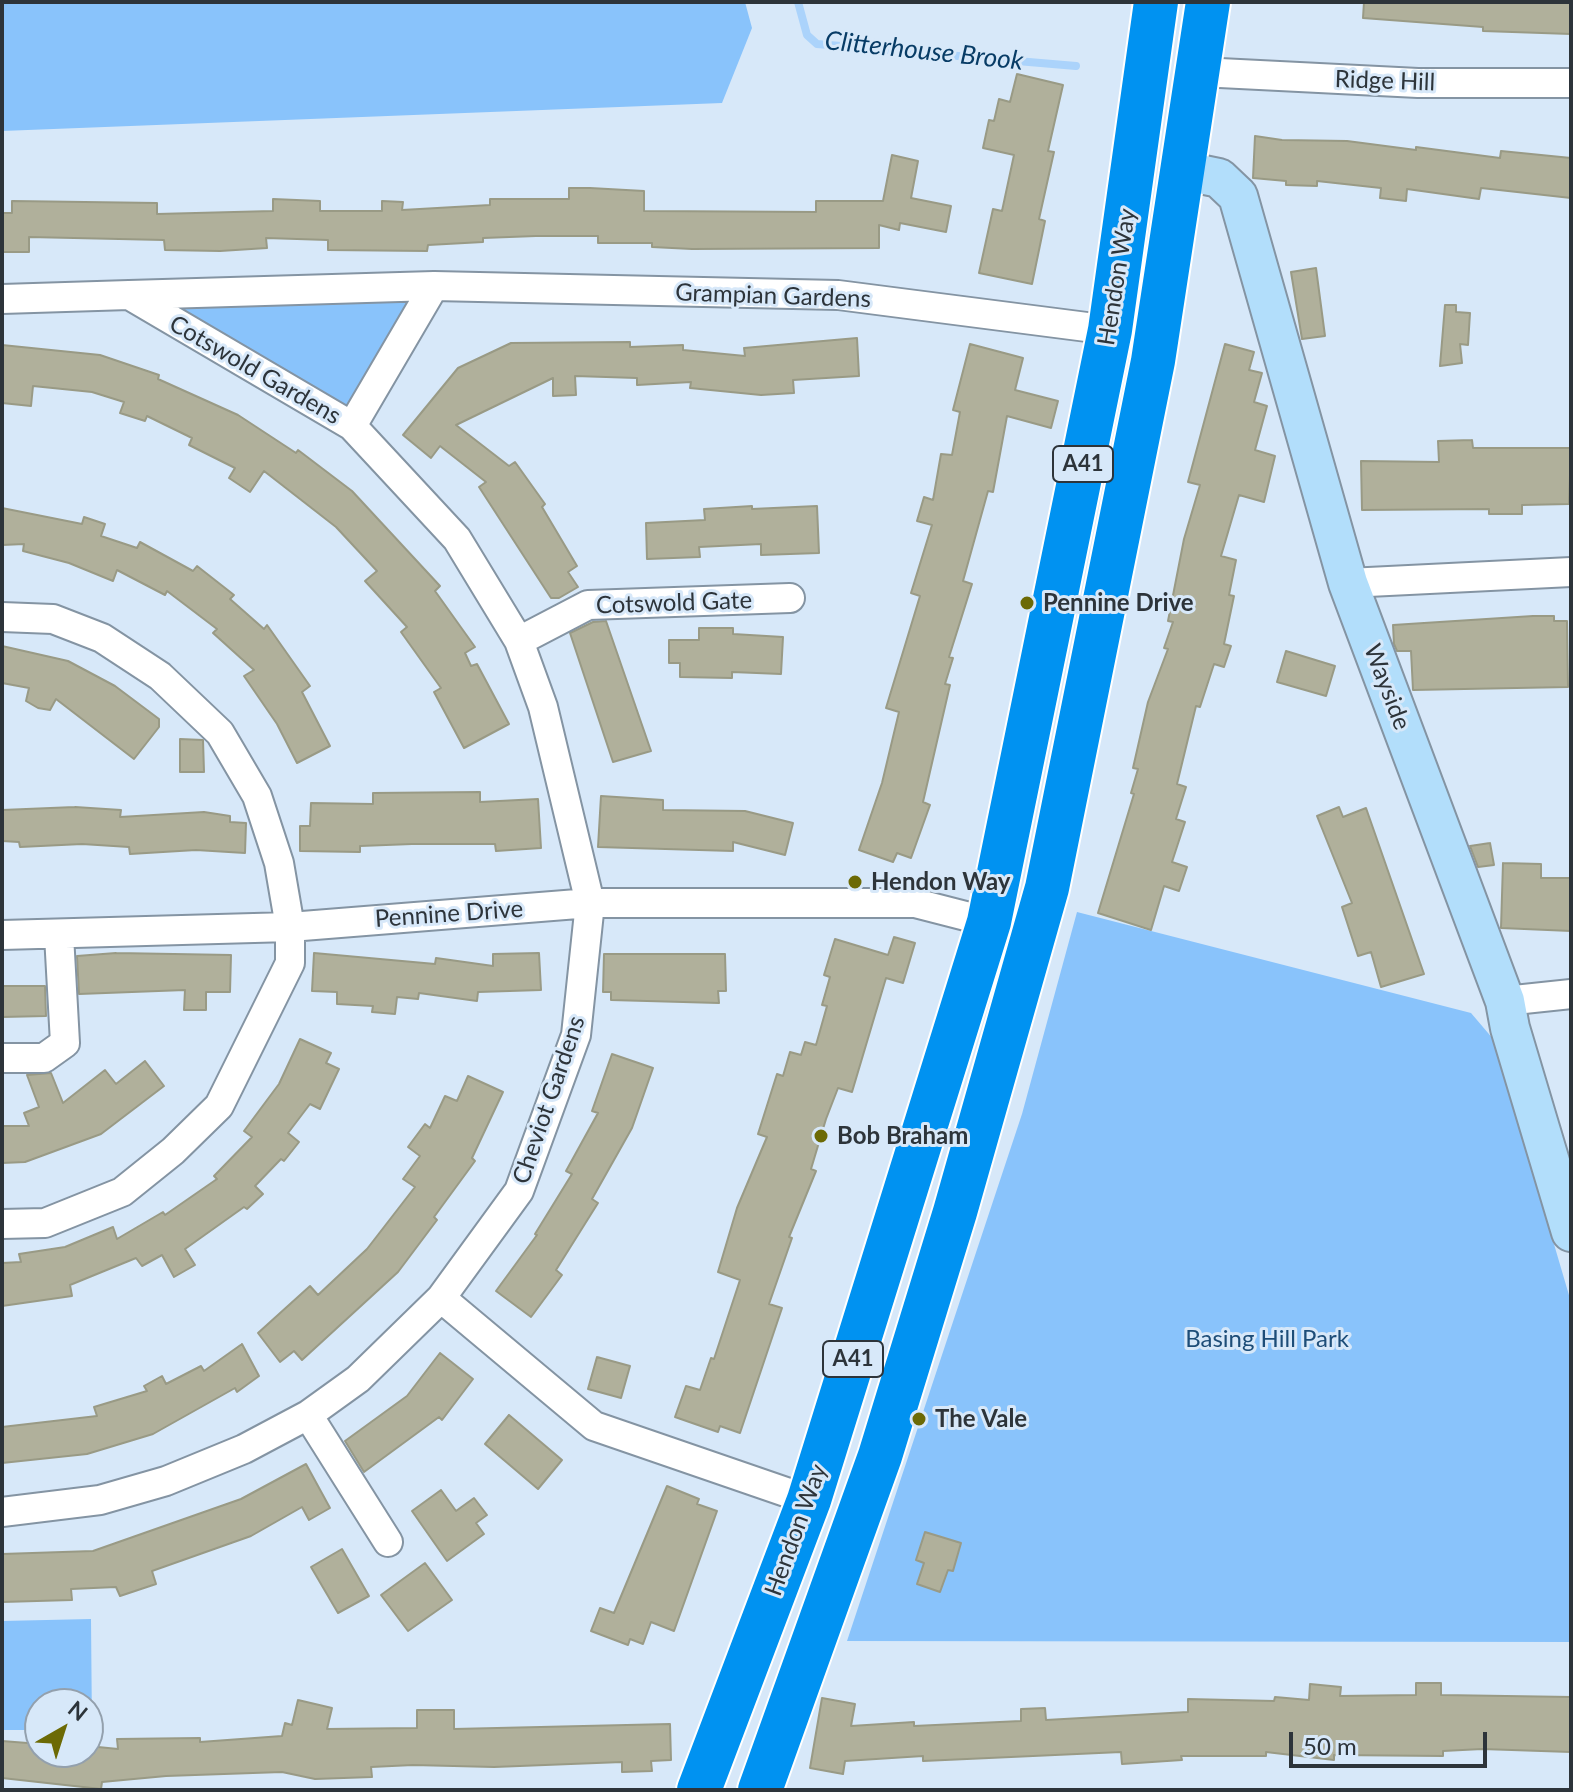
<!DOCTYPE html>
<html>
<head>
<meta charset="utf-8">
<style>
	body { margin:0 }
	#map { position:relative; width:1573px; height:1792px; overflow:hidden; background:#d7e8f9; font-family:Lato,sans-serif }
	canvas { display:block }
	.frame { position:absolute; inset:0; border:4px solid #2d343a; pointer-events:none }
	.north { position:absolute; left:24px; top:1688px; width:80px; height:80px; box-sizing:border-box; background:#d7e8f9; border:2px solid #93a0ad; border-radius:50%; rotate:39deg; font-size:22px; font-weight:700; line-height:32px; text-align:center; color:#2d343a }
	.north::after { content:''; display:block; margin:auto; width:28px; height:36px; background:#6c6a05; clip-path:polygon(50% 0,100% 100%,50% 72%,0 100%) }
	.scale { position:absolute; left:1289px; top:1732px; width:198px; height:36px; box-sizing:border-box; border:4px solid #2d343a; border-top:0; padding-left:10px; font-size:24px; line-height:28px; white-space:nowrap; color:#2d343a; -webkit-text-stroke:6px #d7e8f9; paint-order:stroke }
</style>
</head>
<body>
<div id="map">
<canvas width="1573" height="1792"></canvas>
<div class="frame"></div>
<div class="north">N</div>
<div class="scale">50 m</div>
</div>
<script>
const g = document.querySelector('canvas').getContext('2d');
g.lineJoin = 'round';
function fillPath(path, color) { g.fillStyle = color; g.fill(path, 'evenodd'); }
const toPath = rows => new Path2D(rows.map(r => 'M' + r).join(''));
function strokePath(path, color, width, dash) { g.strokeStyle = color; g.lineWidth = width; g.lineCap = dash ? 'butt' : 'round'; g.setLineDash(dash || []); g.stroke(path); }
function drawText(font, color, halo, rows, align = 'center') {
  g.font = font + ' Lato,sans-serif'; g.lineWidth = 6; g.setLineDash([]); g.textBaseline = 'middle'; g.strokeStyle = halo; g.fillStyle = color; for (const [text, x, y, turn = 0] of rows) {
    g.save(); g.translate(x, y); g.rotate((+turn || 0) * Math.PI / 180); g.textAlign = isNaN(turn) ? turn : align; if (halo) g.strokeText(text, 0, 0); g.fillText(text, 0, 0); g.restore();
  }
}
const green = toPath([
	[2,2,745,2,752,28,722,103,2,131],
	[434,286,352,426,129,295],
	[1077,912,1471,1013,1494,1040,1571,1302,1571,1642,847,1641,1022,1114],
	[91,1619,92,1731,88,1731,88,1704,40,1704,40,1730,2,1730,2,1621]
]);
const stream = toPath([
	[798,2,807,35,817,44,1076,66]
]);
const building = toPath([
	[1364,2,1571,2,1571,34,1483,31,1483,27,1363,18,1364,2],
	[1017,74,1063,85,1048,151,1054,152,1039,219,1045,221,1032,284,979,273,993,209,1002,211,1014,155,983,148,989,120,994,121,999,99,1010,102,1017,74],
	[1255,136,1282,140,1347,141,1416,150,1416,147,1500,158,1501,151,1571,158,1571,198,1481,188,1479,199,1407,189,1406,201,1380,198,1381,188,1317,181,1317,186,1286,185,1286,181,1253,178,1255,136],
	[892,155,918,161,911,198,951,206,946,232,900,223,899,230,879,225,879,248,692,249,652,247,652,243,598,243,598,236,536,236,483,238,483,242,428,245,427,251,328,250,328,240,266,238,267,248,220,251,165,250,164,240,29,237,29,252,2,252,2,213,12,213,12,201,157,203,157,214,273,211,273,199,320,201,320,211,382,211,382,201,403,202,402,210,490,205,490,199,569,199,569,188,590,188,644,191,644,211,816,212,816,201,883,201,892,155],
	[1316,268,1325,336,1302,339,1291,272,1316,268],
	[1445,305,1456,305,1456,312,1470,313,1468,345,1460,344,1462,363,1440,366,1445,305],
	[857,338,859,376,793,380,794,393,761,395,690,388,691,382,637,385,637,378,575,376,576,395,553,396,553,378,456,425,509,466,515,462,545,504,542,507,577,566,568,572,578,587,559,598,551,598,479,487,486,482,440,446,431,458,403,435,458,368,511,343,630,342,630,347,683,345,683,350,745,356,744,348,857,338],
	[970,344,1023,358,1015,390,1058,401,1051,428,1007,416,993,492,988,491,963,581,972,584,949,657,953,658,945,684,950,685,923,802,930,805,911,858,897,853,893,862,859,850,882,783,899,712,886,708,920,596,911,593,932,525,917,521,924,497,933,500,941,454,952,455,960,412,953,410,970,344],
	[1225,344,1254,352,1249,370,1262,373,1254,402,1267,406,1255,450,1275,456,1264,502,1239,495,1221,556,1236,560,1229,595,1234,596,1224,644,1231,646,1224,667,1214,664,1200,707,1196,706,1177,784,1186,787,1176,819,1185,822,1172,862,1187,867,1179,891,1164,886,1151,930,1098,913,1134,794,1131,793,1138,769,1133,768,1148,702,1168,649,1164,648,1173,622,1168,621,1184,539,1200,485,1188,482,1225,344],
	[2,345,100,355,159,375,158,379,238,415,296,453,298,450,352,491,440,586,435,591,475,647,465,653,471,666,477,664,509,724,464,748,434,692,441,688,401,632,407,627,365,581,377,571,336,527,264,471,250,492,229,478,235,468,189,445,192,438,147,416,145,421,120,413,124,402,92,392,33,386,31,406,2,403,2,345],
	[1472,440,1473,448,1571,448,1569,504,1522,505,1522,514,1489,514,1489,509,1362,510,1361,461,1439,462,1438,441,1472,440],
	[752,506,752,509,817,506,819,553,761,555,761,544,699,547,700,557,647,559,646,523,705,520,704,509,752,506],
	[2,508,82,524,84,517,105,524,101,536,137,548,140,542,193,571,197,566,234,595,230,599,264,629,267,625,310,686,302,692,330,746,297,763,277,724,244,676,254,670,213,633,217,629,167,591,165,595,117,570,113,581,69,563,23,551,24,544,2,545,2,508],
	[1533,616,1554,616,1554,621,1567,621,1568,687,1413,690,1411,651,1397,651,1394,644,1393,625,1533,616],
	[606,621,651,751,613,762,570,633,593,622,606,621],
	[699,628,733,628,733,634,783,637,781,674,732,672,732,678,680,677,680,663,669,663,669,640,699,640,699,628],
	[2,646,68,661,115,686,159,719,159,727,134,759,56,699,50,710,38,708,26,701,29,688,2,683,2,646],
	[1286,651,1335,666,1326,696,1277,682,1286,651],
	[180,739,203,740,204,772,180,772,180,739],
	[480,792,480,802,538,799,541,848,496,851,495,844,412,844,360,846,360,852,300,851,300,826,310,826,311,803,373,804,373,793,480,792],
	[601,796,663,800,663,810,745,811,793,823,785,855,733,842,733,851,598,847,601,796],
	[75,807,121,810,120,817,204,812,230,816,230,822,246,823,245,853,196,850,130,854,129,847,82,844,20,847,19,842,2,841,2,810,75,807],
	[1339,807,1343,817,1366,808,1424,974,1381,987,1371,952,1358,956,1342,907,1352,903,1317,816,1339,807],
	[1490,843,1494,865,1478,867,1470,846,1490,843],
	[1503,863,1541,864,1541,878,1571,878,1571,931,1501,928,1503,863],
	[894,937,915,943,903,983,886,978,852,1092,838,1088,826,1119,811,1169,816,1171,789,1237,792,1238,769,1304,782,1308,740,1433,720,1426,718,1432,675,1417,686,1386,700,1390,711,1358,714,1359,740,1280,718,1272,737,1208,767,1137,758,1134,777,1074,783,1076,790,1052,801,1055,805,1042,816,1045,827,1006,822,1005,830,977,824,975,835,939,888,955,894,937],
	[116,953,231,955,230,992,206,992,206,1010,184,1010,185,990,79,994,77,956,116,953],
	[314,953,435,964,436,958,493,966,493,954,539,953,541,990,478,992,477,1001,419,993,418,999,397,997,395,1014,372,1012,373,1006,337,1004,337,992,312,991,314,953],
	[604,954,725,954,726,991,718,991,719,1003,611,1000,611,992,603,992,604,954],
	[2,986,45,986,46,1016,2,1017,2,986],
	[300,1039,331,1053,326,1063,339,1069,320,1109,310,1104,288,1133,299,1142,284,1161,281,1159,255,1186,263,1194,247,1209,244,1207,185,1249,195,1265,174,1277,162,1255,142,1266,136,1258,70,1285,72,1296,2,1306,2,1263,21,1262,19,1254,65,1247,113,1227,117,1239,163,1212,165,1215,217,1179,214,1176,252,1137,244,1131,279,1084,300,1039],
	[612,1054,653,1068,632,1128,592,1199,598,1203,556,1270,562,1275,531,1317,496,1291,537,1235,535,1234,572,1174,566,1171,598,1113,592,1111,612,1054],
	[145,1061,164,1086,101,1134,25,1162,2,1163,2,1126,29,1126,24,1113,39,1107,27,1075,51,1073,63,1103,105,1070,116,1084,145,1061],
	[468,1076,503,1092,472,1158,475,1161,434,1217,437,1220,398,1272,302,1360,294,1351,280,1362,258,1333,310,1286,318,1295,367,1249,415,1187,403,1179,420,1156,408,1147,425,1124,430,1128,445,1096,457,1101,468,1076],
	[242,1344,259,1376,237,1392,235,1388,153,1434,87,1454,2,1463,2,1427,97,1416,94,1407,147,1391,144,1386,162,1376,166,1384,201,1366,204,1371,242,1344],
	[440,1353,473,1379,442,1420,439,1417,364,1472,345,1441,407,1396,440,1353],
	[597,1357,630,1366,621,1398,588,1389,597,1357],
	[509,1415,562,1460,538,1489,485,1444,509,1415],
	[306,1464,330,1508,309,1520,302,1507,251,1536,152,1571,156,1584,120,1596,116,1587,71,1589,72,1600,2,1602,2,1554,93,1551,241,1499,306,1464],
	[667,1486,699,1499,697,1504,717,1511,674,1631,651,1622,643,1644,630,1639,628,1645,591,1631,600,1608,614,1613,667,1486],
	[441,1490,456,1511,474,1498,487,1515,476,1523,484,1534,447,1561,412,1511,441,1490],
	[925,1532,961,1543,953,1571,948,1570,940,1592,917,1584,924,1563,916,1560,925,1532],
	[342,1549,369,1596,338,1613,311,1567,342,1549],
	[425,1563,452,1600,408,1631,381,1595,425,1563],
	[1416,1683,1441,1683,1441,1695,1571,1697,1571,1752,1482,1749,1443,1751,1443,1756,1334,1755,1334,1760,1266,1752,1266,1756,1181,1756,1182,1760,1122,1764,1121,1752,923,1761,923,1756,845,1761,843,1774,810,1768,822,1698,855,1704,851,1726,914,1722,914,1726,1021,1721,1021,1709,1045,1708,1046,1720,1188,1712,1188,1699,1274,1701,1275,1697,1309,1700,1310,1684,1341,1687,1340,1696,1416,1695,1416,1683],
	[298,1700,332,1708,327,1729,417,1728,417,1710,454,1710,454,1729,670,1724,671,1760,651,1761,652,1771,622,1772,622,1762,494,1767,413,1765,371,1767,372,1777,315,1779,282,1772,166,1776,102,1782,101,1789,2,1778,2,1741,40,1744,40,1752,88,1752,88,1746,118,1749,117,1739,200,1738,200,1742,282,1736,285,1723,292,1725,298,1700]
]);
const street = toPath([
	[1200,72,1418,83,1571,83],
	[129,295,434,286,838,295,1110,330],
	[2,299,129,295,352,426,457,539,519,641,543,707,590,903,576,1035,519,1191,441,1298,358,1379,308,1415,244,1449,166,1481,100,1500,2,1512],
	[352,426,434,286],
	[1348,583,1571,572],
	[2,617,53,619,102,638,160,676,220,733,257,796,279,863,290,927,290,963,219,1106,173,1151,122,1192,45,1223,2,1224],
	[519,641,588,605,790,598],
	[2,935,290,927,590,903,915,903,989,922],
	[1505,1001,1571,994],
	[2,1058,44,1058,65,1043,59,935],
	[441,1298,594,1426,809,1500],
	[308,1415,388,1542]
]);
const secondary = toPath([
	[1185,171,1219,178,1238,196,1348,583,1505,1001,1510,1028,1571,1232]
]);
const highway = toPath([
	[699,1790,809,1500,989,922,1110,330,1156,2],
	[760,1790,880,1456,955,1212,1047,888,1153,361,1208,2]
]);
const markers = [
	[1027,603,8,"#6c6a05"],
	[855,882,8,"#6c6a05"],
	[821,1136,8,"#6c6a05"],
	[919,1419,8,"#6c6a05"]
];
const shields = [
	[1083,464,60],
	[853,1359,60]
];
const shieldNames = [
	["A41",1083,464],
	["A41",853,1359]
];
const streetNames = [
	["Ridge Hill",1385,81,2],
	["Hendon Way",1117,277,-81],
	["Grampian Gardens",773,296,2],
	["Cotswold Gardens",255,370,30],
	["Cotswold Gate",674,603,-2],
	["Wayside",1387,687,69],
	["Pennine Drive",449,914,-4],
	["Cheviot Gardens",549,1100,-71],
	["Hendon Way",796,1530,-70]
];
const poiNames = [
	["Pennine Drive",1043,603],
	["Hendon Way",871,882],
	["Bob Braham",837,1136],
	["The Vale",935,1419]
];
const parkNames = [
	["Basing Hill Park",1267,1339]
];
const waterNames = [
	["Clitterhouse Brook",924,51,6]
];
fillPath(green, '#89c3fb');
strokePath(stream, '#abd3fb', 8);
fillPath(building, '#b0b09b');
strokePath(building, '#999a85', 2);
strokePath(street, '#8494a3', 32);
strokePath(secondary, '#8494a3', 42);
strokePath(highway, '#fff', 48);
strokePath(street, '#fff', 28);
strokePath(secondary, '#b2defb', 38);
strokePath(highway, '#0092f1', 44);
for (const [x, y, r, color] of markers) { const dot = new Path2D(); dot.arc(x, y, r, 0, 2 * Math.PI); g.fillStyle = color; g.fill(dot); strokePath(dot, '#d7e8f9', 3); }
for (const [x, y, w] of shields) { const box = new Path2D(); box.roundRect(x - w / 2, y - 18, w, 36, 6); g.fillStyle = '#d7e8f9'; g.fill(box); strokePath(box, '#2d343a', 2); }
drawText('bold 22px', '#2d343a', null, shieldNames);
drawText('24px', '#2d343a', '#d7e8f9', streetNames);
drawText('bold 24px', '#2d343a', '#d7e8f9', poiNames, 'left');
drawText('24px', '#1d4d78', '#d7e8f9', parkNames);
drawText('italic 26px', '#083c66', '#d7e8f9', waterNames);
</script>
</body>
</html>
